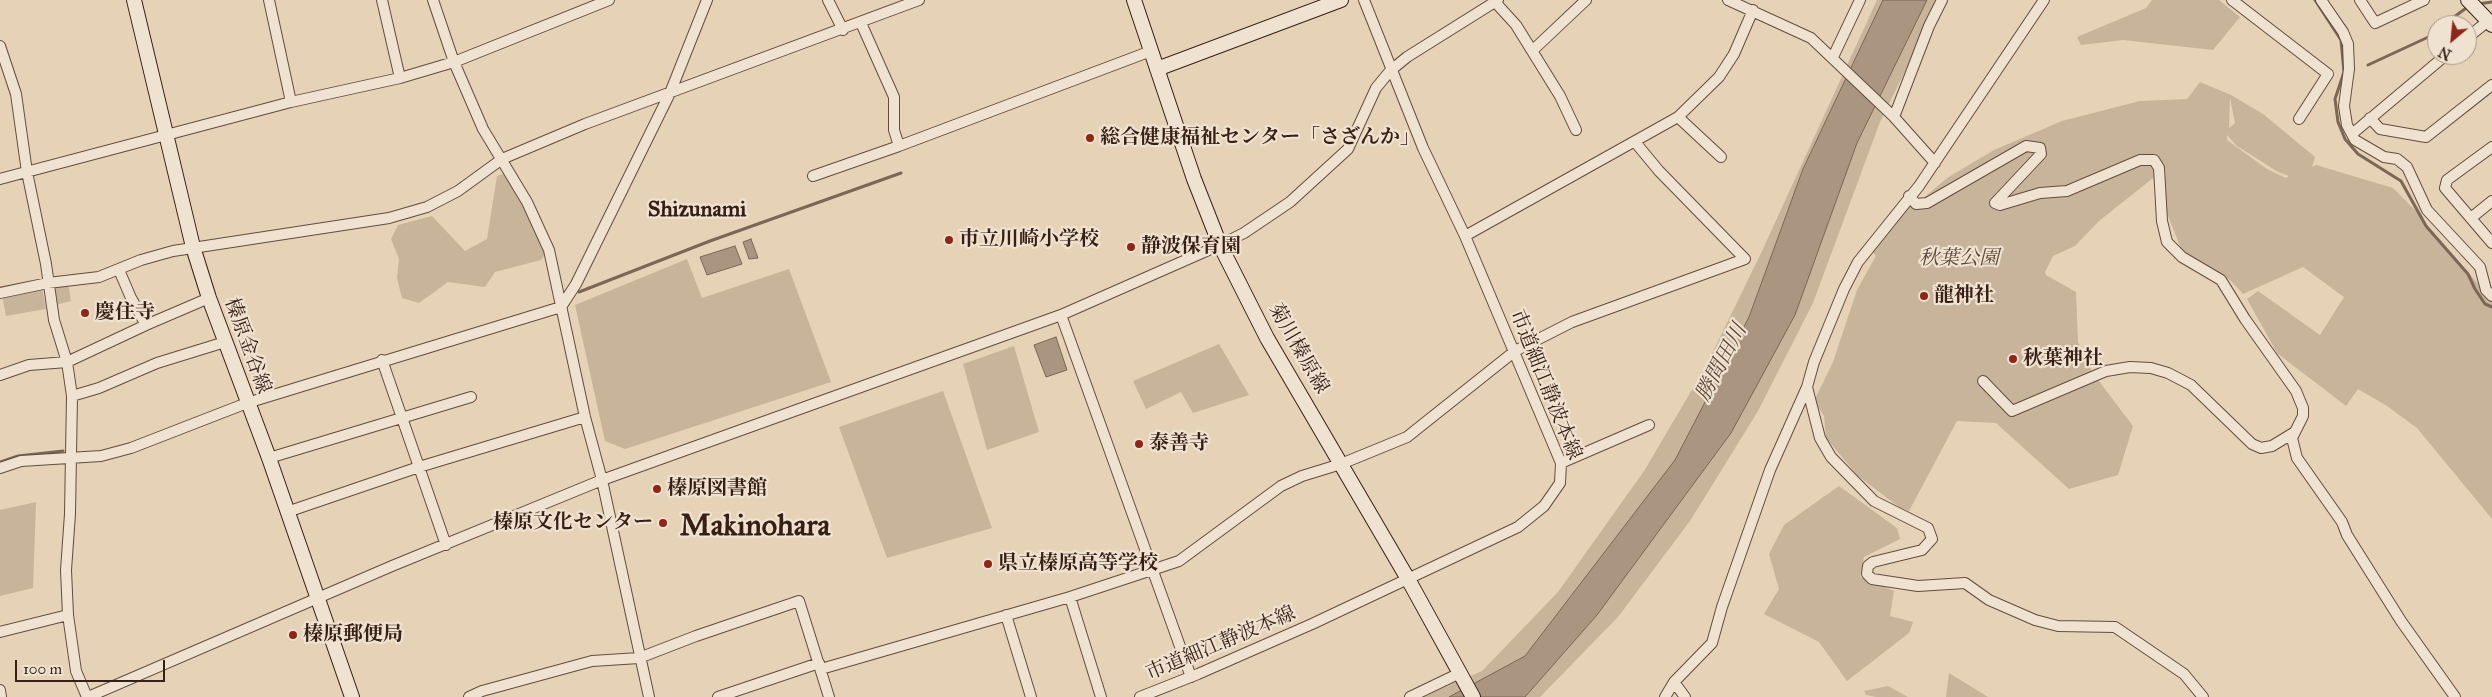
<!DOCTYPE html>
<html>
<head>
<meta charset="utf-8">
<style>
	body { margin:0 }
	#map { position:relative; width:2492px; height:697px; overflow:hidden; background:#e6d2b7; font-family:"IM FELL Great Primer",serif }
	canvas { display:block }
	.north { position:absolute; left:2427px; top:15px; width:50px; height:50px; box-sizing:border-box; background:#efe2d0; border:1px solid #a59485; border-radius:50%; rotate:208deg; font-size:14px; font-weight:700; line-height:20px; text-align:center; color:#371f15 }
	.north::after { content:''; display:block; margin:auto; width:18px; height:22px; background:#8f2418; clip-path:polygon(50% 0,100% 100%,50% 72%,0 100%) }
	.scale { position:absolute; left:15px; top:660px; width:150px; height:22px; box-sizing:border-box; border:2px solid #371f15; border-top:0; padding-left:6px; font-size:15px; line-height:18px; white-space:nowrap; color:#371f15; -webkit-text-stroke:4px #efe2d0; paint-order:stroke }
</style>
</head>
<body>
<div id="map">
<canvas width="2492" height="697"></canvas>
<div class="north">N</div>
<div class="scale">100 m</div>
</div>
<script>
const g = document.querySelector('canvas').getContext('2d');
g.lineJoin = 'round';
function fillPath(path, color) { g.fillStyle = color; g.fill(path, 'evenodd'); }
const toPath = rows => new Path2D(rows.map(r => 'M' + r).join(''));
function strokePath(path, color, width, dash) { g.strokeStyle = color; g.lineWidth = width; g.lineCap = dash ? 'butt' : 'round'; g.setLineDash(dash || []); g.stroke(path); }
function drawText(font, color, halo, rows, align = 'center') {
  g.font = font + ' "IM FELL Great Primer","Noto Serif JP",serif'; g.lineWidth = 4.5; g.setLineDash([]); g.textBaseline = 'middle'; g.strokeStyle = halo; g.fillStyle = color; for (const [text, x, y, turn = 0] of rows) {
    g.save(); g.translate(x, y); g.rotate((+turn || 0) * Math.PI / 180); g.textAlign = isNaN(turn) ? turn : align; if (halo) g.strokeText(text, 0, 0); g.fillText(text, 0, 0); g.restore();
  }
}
const green = toPath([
	[1877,0,1940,0,1880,122,1813,303,1758,411,1690,521,1618,617,1540,697,1423,697,1482,671,1558,592,1644,471,1706,366,1762,251],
	[2152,0,2219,0,2240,17,2213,50,2123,40,2081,45,2077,37,2146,8],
	[2200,82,2231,95,2263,114,2315,157,2312,167,2316,165,2393,188,2419,214,2426,226,2492,299,2492,519,2417,428,2387,406,2358,389,2346,406,2277,353,2247,299,2258,291,2320,335,2344,297,2303,267,2243,294,2230,280,2182,251,2153,178,2099,221,2075,246,2053,256,2045,272,2046,275,2076,292,2078,342,2092,372,2133,426,2118,475,2069,489,1996,423,1957,421,1909,511,1899,507,1858,476,1826,438,1824,416,1814,401,1833,362,1857,290,1876,256,1869,248,1909,196,1918,203,1947,178,1994,150,2062,121,2140,101,2187,99],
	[2230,98,2235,123,2229,128,2229,127],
	[2227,135,2237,146,2278,172,2289,176,2286,178,2267,169,2227,140],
	[509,172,549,250,541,260,495,272,485,287,448,282,419,303,402,298,397,278,399,259,391,239,398,225,432,216,465,251,487,239,497,176],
	[687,259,702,298,789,269,831,382,625,449,605,441,575,305],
	[68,282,71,301,56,305,50,285],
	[42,288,46,309,6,316,2,295],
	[1219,344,1249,395,1193,413,1181,392,1146,409,1133,381],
	[1014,346,1039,432,987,450,963,364],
	[943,391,992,528,887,558,839,427],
	[1839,486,1897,528,1900,539,1864,557,1860,577,1894,591,1890,616,1913,622,1909,633,1847,681,1819,642,1764,614,1779,589,1769,554,1784,525],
	[36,502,33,588,0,596,0,510],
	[1949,673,1988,697,1946,697],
	[1888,686,1908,697,1876,697,1866,695,1864,691]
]);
const water = toPath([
	[1883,0,1927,0,1857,143,1795,315,1731,433,1597,615,1525,697,1449,697,1525,656,1675,460,1749,317,1803,169,1883,0],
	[751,239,758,258,749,259,743,242,751,239],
	[735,246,742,264,707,275,700,257,735,246],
	[1056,337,1067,370,1046,377,1034,345,1056,337]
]);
const stream = toPath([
	[2315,0,2341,40,2344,72,2335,99,2338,122,2345,139,2358,154,2401,181,2426,226,2468,274,2475,289,2485,304,2492,307],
	[2478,4,2492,2],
	[2443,25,2469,6],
	[2368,65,2437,33],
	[579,292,710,241,901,173],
	[0,462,18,456,63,451]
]);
const street = toPath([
	[269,0,291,102],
	[382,0,400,78],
	[433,0,454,62,483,129,527,202,549,250,585,417,602,480,649,697],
	[828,0,843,30],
	[1728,0,1811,38,1894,117,1935,163],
	[2232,0,2328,74,2299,119],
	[2321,0,2343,32,2348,44,2349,69,2344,106,2347,125,2355,140,2384,157,2397,159,2407,167,2427,210,2480,267,2486,290,2492,296],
	[2360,0,2375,23,2424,0],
	[1495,2,1516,25,1560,96,1576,130],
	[861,23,894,97,894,130,899,146],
	[2467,38,2488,21],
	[0,46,16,94,27,172,46,264,54,320,67,362,72,396,70,514,66,570,68,615,76,671,87,697],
	[1532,51,1586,0],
	[1833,57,1860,0],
	[1678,117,1721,157],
	[1894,117,1929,26,1942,0],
	[2370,118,2380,129,2426,137,2492,85],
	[2352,134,2446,55],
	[2492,147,2447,180,2445,188,2492,243],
	[813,176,899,146,1151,51],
	[0,179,291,102,400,78,454,62,609,0],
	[1909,196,1916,204,1927,203,2026,146,2040,148,2041,154,1995,203,2000,205,2040,193,2067,191,2140,160,2154,160,2159,168,2162,221,2167,242,2182,257,2221,280,2245,319,2296,391,2303,408,2303,416,2292,438,2297,458,2342,522,2347,535,2401,621,2455,697],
	[2471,218,2492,201],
	[1465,236,1678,117,1719,77,1734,54,1753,10],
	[119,270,131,298,146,325],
	[0,293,48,283,99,277,141,260,173,251,389,218,427,207,458,191,502,159,585,124,919,0],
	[1061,315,1191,677],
	[382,360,446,545],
	[0,375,29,365,67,362,146,325,209,298],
	[1983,381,2012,411,2106,371,2130,367,2151,368,2168,373,2191,385,2252,444,2261,448,2272,446,2295,432],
	[1807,387,1820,438,1831,457,1874,501,1928,528,1932,539,1922,550,1873,562,1868,566,1867,574,1872,579,1918,586,1965,583,1989,600,2035,620,2058,626,2115,627,2184,674,2203,697],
	[72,396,99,388,157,363,225,342],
	[269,458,471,397],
	[1561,463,1649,425],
	[0,468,21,461,101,456,131,448,247,403,561,307,576,284,670,93,707,0],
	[287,512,419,467,585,417],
	[1070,597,1101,697],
	[1006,615,1031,697],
	[0,632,68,615],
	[821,669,1070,597,1179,561,1281,486,1302,476,1341,464,1407,437,1515,351,1572,322,1745,259,1659,171,1635,142],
	[1674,682,1685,697],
	[0,690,1,697],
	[88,697,392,566,602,480,1061,315,1220,245,1244,233,1290,202,1348,149,1376,88,1390,71,1407,57,1498,0],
	[469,697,482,691,592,661,639,658,696,636,799,601,829,697],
	[718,697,819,663],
	[1140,697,1198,674,1312,624,1518,527,1544,506,1560,483,1561,463,1465,236,1423,148,1364,0],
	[1410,697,1460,673],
	[1665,697,1674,682,1712,643,1722,607,1770,470,1807,387,1814,362,1844,289,1858,262,1919,186,2044,0]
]);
const secondary = toPath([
	[134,0,193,247,209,298,269,458,352,697],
	[1134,0,1194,179,1220,245,1267,338,1408,579,1473,697],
	[2468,0,2492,25],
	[1157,69,1341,0]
]);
const markers = [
	[1090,138,5,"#8f2418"],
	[949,240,5,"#8f2418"],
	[1131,247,5,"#8f2418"],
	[1924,296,5,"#8f2418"],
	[85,313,5,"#8f2418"],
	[2013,359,5,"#8f2418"],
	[1139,444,5,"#8f2418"],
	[657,489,5,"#8f2418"],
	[663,523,5,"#8f2418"],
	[988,564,5,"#8f2418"],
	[293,635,5,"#8f2418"]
];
const poiNames = [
	["総合健康福祉センター「さざんか」",1100,138],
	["市立川崎小学校",959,240],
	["静波保育園",1141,247],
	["龍神社",1934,296],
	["慶住寺",95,313],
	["秋葉神社",2023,359],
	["泰善寺",1149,444],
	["榛原図書館",667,489],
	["榛原文化センター",653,523,"right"],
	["県立榛原高等学校",998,564],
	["榛原郵便局",303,635]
];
const parkNames = [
	["秋葉公園",1959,259]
];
const streetNames = [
	["榛原金谷線",247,346,70],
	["菊川榛原線",1298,349,60],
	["市道細江静波本線",1545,385,68],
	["市道細江静波本線",1221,644,-23]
];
const waterNames = [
	["勝間田川",1722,363,-62]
];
const quarterNames = [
	["Shizunami",697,211]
];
const townNames = [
	["Makinohara",755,528]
];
fillPath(green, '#c8b49b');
fillPath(water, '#aa9580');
strokePath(water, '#7c6655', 1);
strokePath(stream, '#7c6655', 3);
strokePath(street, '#634c3e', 12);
strokePath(secondary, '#371f15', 16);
strokePath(street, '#efe2d0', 10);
strokePath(secondary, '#efe2d0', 14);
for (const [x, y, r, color] of markers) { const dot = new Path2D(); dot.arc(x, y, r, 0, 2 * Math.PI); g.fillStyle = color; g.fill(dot); strokePath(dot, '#efe2d0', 2); }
drawText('bold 20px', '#371f15', '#efe2d0', poiNames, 'left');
drawText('italic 20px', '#5b4436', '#efe2d0', parkNames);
drawText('20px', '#371f15', '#efe2d0', streetNames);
drawText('italic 21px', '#5f483a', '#efe2d0', waterNames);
drawText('bold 22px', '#371f15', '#efe2d0', quarterNames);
drawText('bold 30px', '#371f15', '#efe2d0', townNames);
</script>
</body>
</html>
